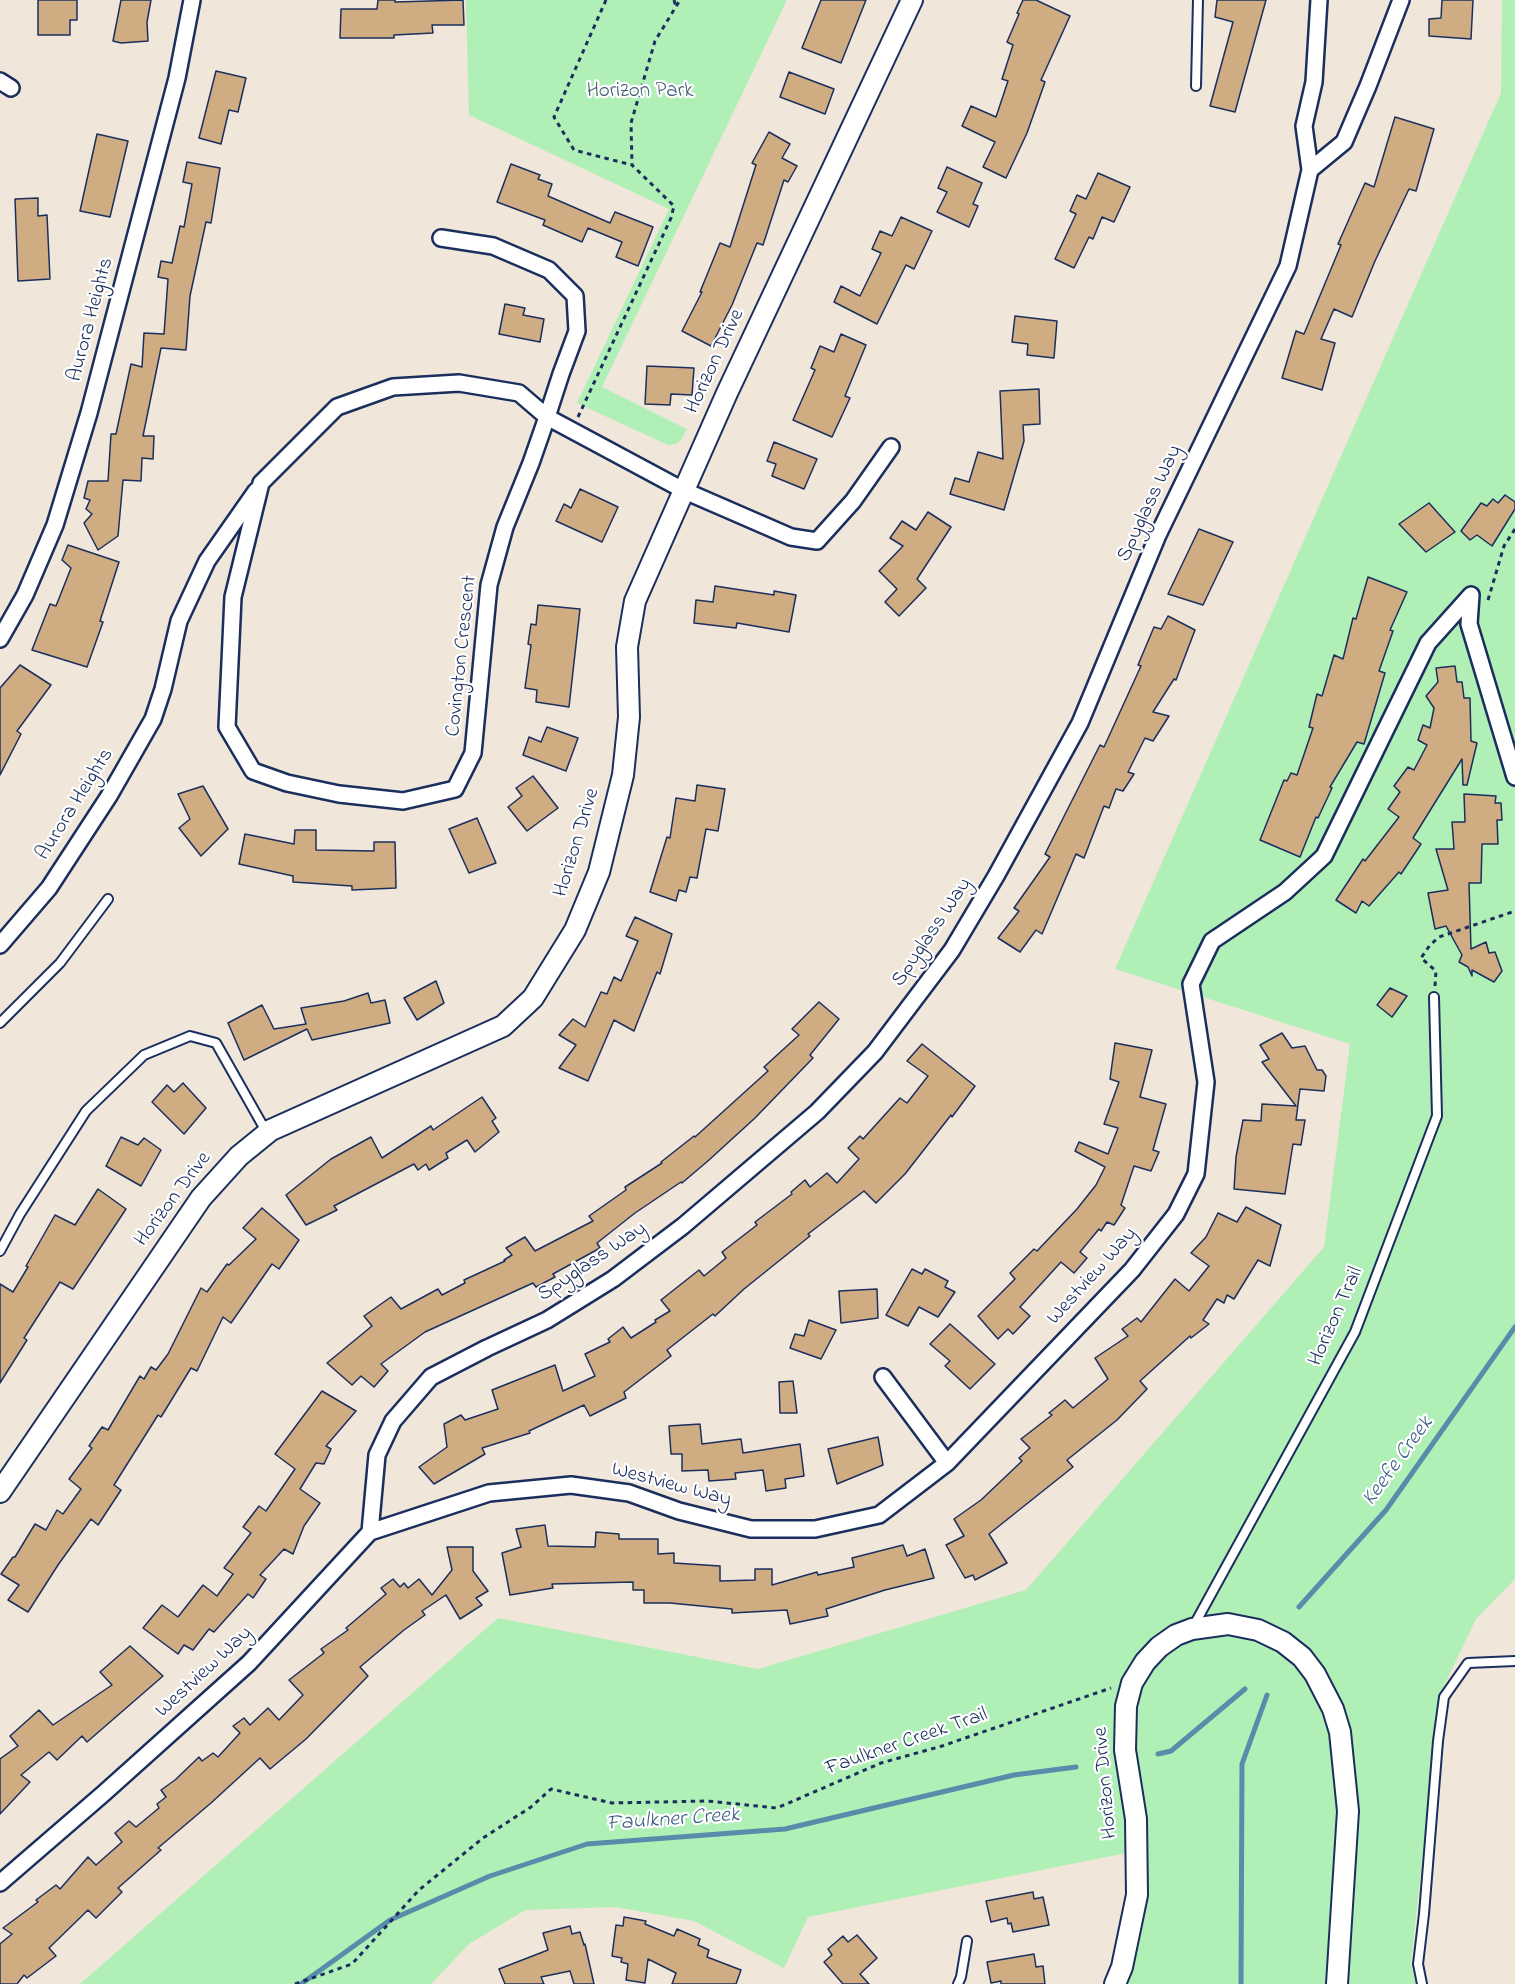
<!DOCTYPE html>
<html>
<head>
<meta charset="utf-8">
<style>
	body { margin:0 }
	canvas { display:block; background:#f1e6da }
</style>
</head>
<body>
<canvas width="1515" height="1984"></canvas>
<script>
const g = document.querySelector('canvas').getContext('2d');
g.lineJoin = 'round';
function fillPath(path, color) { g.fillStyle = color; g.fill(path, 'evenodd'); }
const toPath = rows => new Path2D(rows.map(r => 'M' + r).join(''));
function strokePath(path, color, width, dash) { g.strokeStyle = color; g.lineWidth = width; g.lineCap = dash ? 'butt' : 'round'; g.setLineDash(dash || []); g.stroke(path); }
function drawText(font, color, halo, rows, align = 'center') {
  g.font = font + ' "Indie Flower",sans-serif'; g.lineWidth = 4.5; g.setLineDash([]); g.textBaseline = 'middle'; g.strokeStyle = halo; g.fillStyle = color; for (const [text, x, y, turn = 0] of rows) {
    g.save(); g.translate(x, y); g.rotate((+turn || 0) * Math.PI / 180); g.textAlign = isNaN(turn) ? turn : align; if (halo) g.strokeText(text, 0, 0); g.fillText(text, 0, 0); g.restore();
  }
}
const green = toPath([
	[466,0,787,0,602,387,687,429,681,440,676,444,668,445,577,403,669,209,469,115],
	[1502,0,1515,0,1515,1579,1476,1619,1440,1694,1411,1964,1416,1984,1114,1984,1136,1851,808,1917,784,1968,694,1921,616,1907,525,1910,469,1944,431,1984,80,1984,498,1618,758,1669,1026,1590,1324,1247,1350,1044,1115,969,1501,93]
]);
const stream = toPath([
	[1299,1607,1386,1510,1515,1327],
	[1158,1754,1171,1751,1245,1689],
	[301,1984,390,1920,490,1876,587,1844,785,1829,1014,1775,1076,1767],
	[1241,1984,1242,1764,1267,1695]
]);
const building = toPath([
	[38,0,77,0,77,20,70,20,70,35,38,35,38,0],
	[121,0,151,0,147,22,148,41,121,43,113,41,121,0],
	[378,0,395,0,395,2,463,0,464,25,432,25,433,33,394,35,394,38,340,38,341,9,377,9,378,0],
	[821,0,866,0,841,63,802,48,821,0],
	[1023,0,1036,0,1070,16,1041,80,1045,82,1027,133,1006,178,983,167,995,142,962,126,971,106,996,117,1008,81,1002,79,1013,45,1007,42,1019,14,1017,13,1023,0],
	[1217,0,1266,0,1235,112,1210,106,1233,22,1215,17,1217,0],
	[1442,0,1473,0,1471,39,1429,36,1429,19,1441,18,1442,0],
	[216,71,246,78,238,112,229,110,221,144,199,138,216,71],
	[789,72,834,89,825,114,780,97,789,72],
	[1395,117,1434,129,1416,191,1409,189,1375,261,1352,317,1334,309,1321,339,1335,343,1322,390,1282,378,1296,331,1304,334,1341,245,1338,244,1365,183,1374,187,1395,117],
	[769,132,790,144,782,158,797,166,788,182,784,180,763,245,757,243,732,305,711,346,682,331,702,292,700,292,720,243,730,247,756,165,752,163,769,132],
	[97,134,128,141,110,217,80,211,97,134],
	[187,162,220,168,211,223,206,222,190,296,186,350,161,348,143,436,154,436,153,459,142,458,141,481,123,480,118,536,98,550,84,523,92,514,86,509,90,500,84,498,88,481,108,481,111,434,116,434,131,364,142,367,144,333,164,334,168,279,158,277,161,261,172,263,180,226,184,227,192,184,183,182,187,162],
	[511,164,540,175,538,179,552,184,548,196,610,223,615,212,653,227,638,266,616,257,622,242,588,228,582,242,543,225,545,220,497,202,511,164],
	[947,167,982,183,973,204,978,206,969,227,937,212,947,192,938,188,947,167],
	[1098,173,1130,187,1114,222,1102,217,1093,239,1089,237,1074,268,1055,259,1076,214,1070,211,1077,195,1086,199,1098,173],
	[38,198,38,216,47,215,50,279,18,281,15,199,38,198],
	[901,217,932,231,914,269,906,265,877,324,834,302,841,286,860,296,881,253,872,249,880,231,892,236,901,217],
	[505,304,525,308,523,315,544,319,540,342,499,334,505,304],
	[1015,316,1057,321,1054,358,1027,355,1028,344,1012,342,1015,316],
	[841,334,866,345,845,396,850,398,832,437,793,420,815,370,811,368,820,346,834,352,841,334],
	[647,366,694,368,692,395,671,394,670,405,645,404,647,366],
	[1039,389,1040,424,1023,425,1024,441,1004,510,950,494,955,478,969,482,978,452,1003,459,1000,391,1039,389],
	[774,442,817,459,804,489,772,476,776,464,767,461,774,442],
	[580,489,618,507,602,542,556,521,564,504,571,508,580,489],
	[1505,495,1515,502,1515,509,1492,546,1477,535,1470,540,1461,531,1481,503,1487,506,1493,499,1498,503,1505,495],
	[1429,503,1455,532,1426,552,1399,524,1429,503],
	[928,512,951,527,917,579,926,588,899,616,885,602,897,589,879,571,903,546,890,538,902,521,916,530,928,512],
	[1199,529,1233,542,1203,605,1168,594,1199,529],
	[68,545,119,562,100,621,103,622,87,667,32,650,50,604,56,606,71,568,62,560,68,545],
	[1368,577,1407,592,1390,630,1393,631,1379,671,1385,673,1364,744,1357,742,1330,787,1332,788,1318,818,1316,817,1300,857,1260,840,1284,780,1287,781,1291,773,1297,775,1313,728,1309,727,1317,694,1322,696,1334,655,1343,659,1353,618,1356,619,1368,577],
	[715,586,774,595,774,591,796,595,789,632,737,623,736,628,694,623,696,600,713,602,715,586],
	[538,605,580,609,569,707,536,702,537,690,525,688,531,645,528,644,531,624,536,625,538,605],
	[1168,616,1195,630,1176,680,1174,679,1153,712,1169,716,1153,741,1145,738,1128,772,1134,774,1123,791,1116,789,1109,808,1104,806,1084,858,1076,854,1042,934,1036,930,1020,952,998,938,1019,911,1014,908,1050,857,1045,854,1100,745,1104,747,1141,666,1138,665,1154,627,1161,629,1168,616],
	[20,665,51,685,17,731,21,734,0,775,0,688,20,665],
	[1455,666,1457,682,1462,682,1464,698,1470,698,1471,741,1477,743,1467,785,1463,785,1462,759,1413,838,1421,844,1401,874,1399,872,1369,906,1362,901,1356,913,1336,900,1363,859,1365,861,1399,817,1388,809,1400,792,1394,786,1408,767,1414,770,1427,745,1418,740,1423,725,1430,728,1434,708,1426,696,1438,682,1436,668,1455,666],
	[547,727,578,738,566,771,523,755,529,737,541,742,547,727],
	[533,776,558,808,527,831,508,807,522,796,516,788,533,776],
	[697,785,725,789,718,831,706,829,697,878,690,877,686,892,679,890,676,901,650,892,667,837,670,838,676,798,695,801,697,785],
	[203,786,228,829,201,856,179,828,190,819,178,794,203,786],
	[1464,794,1496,796,1495,803,1501,803,1502,820,1497,820,1498,844,1482,844,1481,883,1469,883,1471,949,1486,942,1489,953,1495,952,1502,971,1494,982,1472,970,1472,976,1468,967,1459,962,1462,955,1446,926,1435,929,1428,893,1448,890,1436,849,1454,849,1452,822,1465,822,1464,794],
	[477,818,496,863,469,873,449,829,477,818],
	[295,830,316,830,316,850,374,851,374,842,395,842,396,888,352,890,352,886,293,882,293,876,239,864,245,834,294,844,295,830],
	[635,917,672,934,660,974,657,972,634,1031,614,1020,588,1081,559,1068,576,1045,559,1035,573,1019,585,1027,601,992,607,994,614,977,621,981,638,941,626,936,635,917],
	[436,981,444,1003,417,1020,404,998,436,981],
	[1390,988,1407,996,1392,1017,1377,1005,1390,988],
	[368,993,371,1003,385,1000,390,1023,312,1040,307,1029,244,1060,228,1023,262,1005,274,1029,306,1024,301,1008,344,1001,368,993],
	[819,1002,839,1019,810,1055,813,1058,755,1118,709,1160,682,1183,681,1182,635,1213,597,1243,600,1248,553,1274,555,1277,536,1287,533,1283,425,1332,381,1364,388,1371,374,1387,361,1376,352,1385,327,1363,372,1326,364,1316,391,1297,401,1309,438,1289,442,1295,465,1283,464,1280,505,1261,504,1260,512,1255,506,1248,525,1237,535,1251,593,1221,589,1216,626,1190,625,1187,662,1163,661,1162,694,1136,695,1137,768,1071,764,1067,799,1035,792,1029,819,1002],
	[1282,1033,1292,1048,1305,1046,1317,1070,1322,1070,1326,1076,1324,1091,1300,1089,1296,1120,1305,1120,1301,1145,1293,1144,1285,1194,1234,1189,1236,1157,1243,1120,1261,1121,1262,1104,1296,1106,1262,1062,1269,1059,1260,1045,1282,1033],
	[1115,1043,1152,1050,1140,1097,1166,1104,1153,1150,1159,1152,1151,1171,1134,1166,1121,1205,1125,1208,1114,1225,1107,1222,1101,1231,1099,1229,1080,1252,1087,1258,1074,1273,1061,1262,1020,1307,1030,1316,1013,1334,1008,1329,998,1339,978,1316,1015,1279,1010,1273,1034,1249,1037,1251,1077,1209,1096,1185,1105,1167,1075,1151,1079,1142,1108,1154,1118,1128,1104,1124,1119,1082,1110,1079,1115,1043],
	[922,1044,975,1086,952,1117,951,1115,905,1174,876,1203,864,1191,808,1234,810,1236,744,1289,715,1316,713,1314,667,1350,671,1356,624,1392,626,1398,590,1416,584,1405,529,1431,530,1433,482,1448,485,1454,434,1484,419,1467,447,1447,444,1424,461,1415,465,1420,498,1409,492,1390,555,1365,563,1391,595,1376,585,1354,610,1342,608,1339,623,1327,631,1338,656,1322,655,1320,670,1311,661,1300,699,1270,704,1276,726,1258,722,1252,757,1225,755,1222,792,1194,791,1192,805,1180,810,1187,827,1173,837,1183,859,1159,848,1148,860,1136,863,1139,900,1098,907,1103,928,1076,907,1061,922,1044],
	[183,1083,206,1108,184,1134,152,1102,167,1085,174,1092,183,1083],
	[482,1097,496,1118,492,1121,499,1132,475,1152,467,1140,446,1153,448,1158,429,1170,426,1164,418,1170,414,1164,334,1206,337,1210,306,1225,286,1195,331,1159,371,1137,382,1158,431,1126,433,1130,482,1097],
	[121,1137,138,1145,144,1138,161,1150,141,1186,106,1166,121,1137],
	[98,1189,126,1209,73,1289,60,1282,24,1338,27,1340,0,1383,0,1284,13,1292,28,1267,26,1266,55,1215,75,1225,98,1189],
	[1246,1207,1281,1225,1270,1266,1258,1260,1234,1299,1227,1295,1224,1303,1217,1299,1203,1320,1209,1324,1191,1338,1190,1336,1140,1381,1147,1389,1117,1420,1067,1460,1073,1467,989,1534,1007,1563,975,1580,973,1575,965,1578,946,1545,964,1536,954,1519,981,1500,1022,1461,1019,1458,1030,1448,1021,1439,1052,1415,1049,1413,1065,1400,1073,1408,1108,1379,1095,1358,1128,1336,1122,1329,1137,1318,1141,1322,1175,1279,1189,1291,1209,1266,1191,1253,1206,1237,1218,1213,1237,1222,1246,1207],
	[262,1208,299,1240,279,1269,272,1264,231,1323,223,1317,197,1371,191,1368,161,1417,158,1415,114,1485,121,1490,98,1525,91,1519,58,1565,28,1612,8,1600,19,1585,1,1574,13,1557,15,1557,35,1524,46,1530,57,1510,63,1514,81,1489,69,1479,92,1448,89,1446,102,1427,108,1430,140,1376,144,1379,151,1367,156,1370,168,1354,201,1288,207,1292,227,1264,229,1265,256,1239,243,1228,262,1208],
	[912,1269,922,1274,925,1269,948,1281,945,1287,955,1292,938,1317,919,1307,908,1326,886,1315,912,1269],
	[877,1289,878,1318,841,1323,839,1291,877,1289],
	[809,1320,836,1330,821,1359,790,1348,795,1334,804,1336,809,1320],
	[950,1324,995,1364,970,1389,945,1366,950,1361,930,1344,950,1324],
	[793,1381,797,1413,780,1413,779,1382,793,1381],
	[322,1391,356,1411,326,1446,331,1449,324,1464,316,1463,300,1489,320,1503,304,1526,293,1554,284,1549,260,1575,266,1579,253,1598,248,1594,214,1632,209,1629,193,1650,184,1645,178,1654,143,1628,162,1605,178,1617,203,1585,217,1596,233,1574,224,1568,251,1533,243,1527,259,1506,266,1511,295,1469,275,1454,322,1391],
	[700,1424,702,1444,741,1439,743,1453,800,1444,804,1476,785,1479,786,1488,766,1491,763,1470,735,1473,736,1479,709,1481,708,1470,682,1471,682,1454,671,1454,669,1426,700,1424],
	[878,1437,883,1465,837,1484,828,1449,878,1437],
	[545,1525,548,1546,595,1547,596,1532,619,1534,619,1539,658,1539,658,1554,674,1553,674,1563,720,1566,720,1581,755,1580,755,1569,772,1569,772,1585,817,1572,818,1575,854,1567,852,1558,903,1545,907,1556,925,1549,934,1578,885,1590,826,1609,828,1616,790,1624,787,1610,732,1613,732,1609,670,1603,644,1603,644,1590,633,1590,633,1582,552,1584,553,1588,510,1595,502,1553,521,1547,516,1529,545,1525],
	[447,1547,473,1547,473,1571,488,1591,476,1598,482,1605,460,1619,446,1595,422,1611,425,1615,404,1630,360,1667,368,1676,306,1739,270,1769,260,1758,211,1803,158,1848,161,1850,118,1888,122,1892,96,1918,88,1910,49,1948,56,1956,27,1978,24,1975,17,1984,0,1984,0,1944,12,1934,3,1928,38,1902,36,1900,56,1885,60,1889,88,1857,96,1865,122,1842,115,1833,129,1821,136,1827,159,1808,157,1804,166,1797,161,1790,175,1780,199,1757,202,1761,213,1753,218,1757,240,1733,233,1726,244,1718,250,1725,268,1708,279,1720,303,1695,289,1680,324,1653,321,1649,348,1630,346,1628,386,1594,381,1588,393,1579,400,1587,404,1583,408,1588,419,1579,432,1595,452,1570,447,1547],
	[130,1646,163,1676,87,1742,82,1736,57,1760,49,1752,21,1775,30,1782,0,1814,0,1759,18,1746,10,1736,39,1710,53,1725,112,1685,100,1672,130,1646],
	[1033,1892,1034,1899,1043,1897,1049,1925,1013,1932,1011,1923,1008,1924,1007,1918,991,1922,986,1901,1033,1892],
	[624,1917,646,1921,645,1924,674,1936,677,1929,700,1939,698,1945,709,1950,707,1957,741,1970,736,1984,672,1984,676,1973,648,1959,645,1983,626,1980,628,1964,621,1962,622,1958,612,1956,616,1925,623,1926,624,1917],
	[570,1926,572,1934,580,1932,584,1945,585,1944,594,1984,574,1984,570,1971,541,1977,544,1984,505,1984,499,1969,548,1950,543,1933,570,1926],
	[857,1935,877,1958,860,1974,869,1984,843,1984,824,1962,832,1955,828,1949,843,1936,848,1942,857,1935],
	[1034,1954,1036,1967,1043,1966,1045,1984,1001,1984,1001,1981,991,1983,987,1962,1034,1954]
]);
const path = toPath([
	[606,0,554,117,574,150,632,165],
	[674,0,676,7],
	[578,417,671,218,674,206,632,165,631,123,655,41,680,0],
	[1488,600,1504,546,1515,529],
	[1435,986,1436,971,1421,958,1430,945,1439,937,1515,911],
	[295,1984,352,1964,419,1890,483,1838,531,1807,551,1789,612,1803,707,1801,777,1808,881,1763,942,1746,1111,1688]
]);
const service = toPath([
	[1196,86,1198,0],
	[0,1023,60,963,108,899],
	[0,1251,20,1214,86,1111,144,1055,190,1036,216,1043,267,1133],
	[1193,1627,1355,1332,1437,1116,1434,997],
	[958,1984,961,1977,967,1941],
	[1422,1984,1418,1964,1424,1914,1438,1741,1444,1697,1468,1663,1515,1661]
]);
const minor = toPath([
	[0,81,11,88],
	[1310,170,1344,142,1368,86,1401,0],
	[441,238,493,246,549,270,575,296,577,331,561,374,547,417,531,463,505,527,489,585,473,753,455,789,403,801,339,794,287,783,253,771,227,727,233,597,261,483,337,407,393,387,459,383,519,393,547,417,685,491,791,537,817,541,853,501,891,447],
	[0,639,25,595,55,525,89,413,177,78,192,0],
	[0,945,49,888,109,796,153,719,163,689,179,621,207,561,256,491],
	[883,1377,947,1463],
	[370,1532,377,1455,393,1421,431,1377,487,1348,547,1320,613,1279,683,1226,817,1112,875,1052,952,950,996,876,1080,723,1158,535,1288,266,1310,170,1304,126,1314,82,1319,0],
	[0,1883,103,1794,249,1663,370,1532,489,1493,571,1485,629,1493,679,1511,751,1529,815,1529,879,1515,947,1463,1132,1270,1176,1214,1196,1174,1206,1082,1191,984,1212,941,1285,892,1324,856,1428,643,1471,595,1469,624,1515,777]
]);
const tertiary = toPath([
	[0,1492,201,1198,239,1156,271,1130,503,1026,533,998,575,930,599,872,623,775,629,717,627,647,635,601,727,393,912,0],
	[1115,1984,1122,1967,1137,1895,1136,1819,1125,1750,1126,1706,1132,1683,1145,1662,1159,1647,1176,1635,1192,1629,1228,1624,1258,1630,1283,1642,1302,1657,1315,1674,1333,1709,1340,1732,1348,1811,1337,1984]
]);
const parkNames = [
	["Horizon Park",640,93]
];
const streetNames = [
	["Aurora Heights",92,320,-75],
	["Horizon Drive",716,362,-65],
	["Spyglass Way",1151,504,-65],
	["Covington Crescent",463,656,-84],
	["Aurora Heights",76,805,-58],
	["Horizon Drive",578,843,-73],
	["Spyglass Way",933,933,-56],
	["Horizon Drive",174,1200,-53],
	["Spyglass Way",593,1263,-34],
	["Westview Way",1093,1277,-48],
	["Horizon Trail",1337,1317,-66],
	["Westview Way",671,1486,15],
	["Westview Way",205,1673,-43],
	["Faulkner Creek Trail",907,1743,-19],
	["Horizon Drive",1107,1783,-95]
];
const waterNames = [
	["Keefe Creek",1399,1462,-54],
	["Faulkner Creek",673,1821,-4]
];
fillPath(green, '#b0efb6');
strokePath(stream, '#578cab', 5);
fillPath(building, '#d0ac82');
strokePath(building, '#1b2f5e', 1.5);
strokePath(service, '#1b2f5e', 12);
strokePath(minor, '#1b2f5e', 20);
strokePath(tertiary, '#1b2f5e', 24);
strokePath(path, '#1b2f5e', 3, [4.5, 4.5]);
strokePath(service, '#fff', 8);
strokePath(minor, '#fff', 15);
strokePath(tertiary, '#fff', 20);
drawText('21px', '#405f74', '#fff', parkNames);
drawText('21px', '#1b2f5e', '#fff', streetNames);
drawText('italic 22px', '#395e85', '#fff', waterNames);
</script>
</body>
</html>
